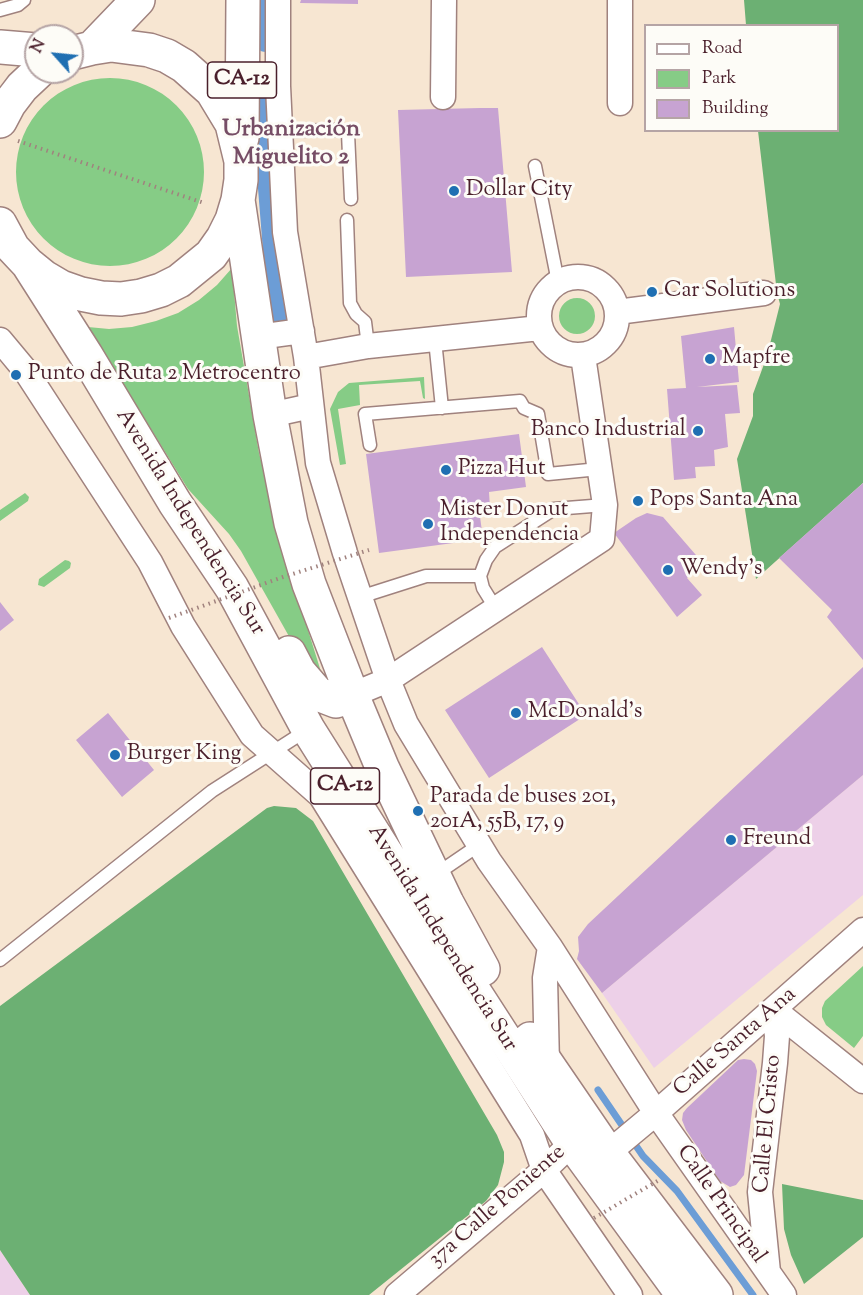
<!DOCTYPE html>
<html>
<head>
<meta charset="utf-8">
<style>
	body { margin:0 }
	#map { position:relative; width:863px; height:1295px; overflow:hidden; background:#f7e6d2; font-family:"Sorts Mill Goudy",serif }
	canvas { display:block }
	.legend { position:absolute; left:644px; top:24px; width:195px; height:108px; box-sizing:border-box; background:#fdfcf7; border:2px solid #b5a4a5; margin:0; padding:8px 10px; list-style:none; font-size:18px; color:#4a1f2b }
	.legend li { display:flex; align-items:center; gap:12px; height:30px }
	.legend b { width:30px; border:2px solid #b5a4a5 }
	.north { position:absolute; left:24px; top:24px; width:60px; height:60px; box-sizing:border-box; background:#fdfcf7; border:2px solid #b5a4a5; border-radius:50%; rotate:297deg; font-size:16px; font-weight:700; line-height:24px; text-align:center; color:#4a1f2b }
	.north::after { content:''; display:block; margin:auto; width:21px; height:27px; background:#1f6fb2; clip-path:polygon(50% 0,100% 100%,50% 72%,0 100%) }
</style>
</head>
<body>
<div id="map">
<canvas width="863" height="1295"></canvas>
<ul class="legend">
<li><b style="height:8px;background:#fff"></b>Road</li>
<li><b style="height:16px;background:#86cc86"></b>Park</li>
<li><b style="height:16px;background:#c7a3d2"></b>Building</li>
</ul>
<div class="north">N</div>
</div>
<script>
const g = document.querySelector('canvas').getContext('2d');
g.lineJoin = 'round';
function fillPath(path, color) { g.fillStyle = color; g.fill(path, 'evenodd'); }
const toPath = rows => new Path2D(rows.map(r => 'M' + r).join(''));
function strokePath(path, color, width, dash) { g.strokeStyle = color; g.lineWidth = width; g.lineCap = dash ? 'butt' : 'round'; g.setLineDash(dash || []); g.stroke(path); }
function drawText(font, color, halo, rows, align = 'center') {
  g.font = font + ' "Sorts Mill Goudy",serif'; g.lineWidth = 6; g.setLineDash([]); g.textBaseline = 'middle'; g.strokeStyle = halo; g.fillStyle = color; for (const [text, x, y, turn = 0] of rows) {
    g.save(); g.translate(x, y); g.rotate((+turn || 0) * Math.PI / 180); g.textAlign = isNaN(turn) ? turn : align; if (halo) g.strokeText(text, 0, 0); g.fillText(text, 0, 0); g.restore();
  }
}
const built = toPath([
	[863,775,863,895,654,1068,602,993],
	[0,1250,30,1295,0,1295]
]);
const green = toPath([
	'16 172a94 94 0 1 1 188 0a94 94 0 1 1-188 0Z',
	[232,268,237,326,259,453,289,569,322,675,304,663,241,551,229,534,188,489,88,327,109,329,132,327,156,321,178,313,199,300,217,285],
	'559 316a18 18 0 1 1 36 0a18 18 0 1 1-36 0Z',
	[424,377,425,399,423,398,420,381,359,385,360,405,338,409,346,464,340,465,330,409,338,392,349,383],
	[25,493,29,497,28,501,0,521,0,510],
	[65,560,69,561,71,563,70,568,44,587,38,585,39,579],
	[863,966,863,1036,854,1048,826,1025,822,1017,822,1008,825,1001]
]);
const forest = toPath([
	[744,0,863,0,863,483,756,579,737,459,753,416,753,394,767,356,780,304,777,293,758,131,838,130,838,26,746,25],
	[274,806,296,808,313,821,497,1135,504,1152,504,1162,498,1185,486,1201,369,1295,30,1295,0,1250,0,1006,267,808],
	[782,1184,863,1200,863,1237,804,1284,791,1255,784,1229]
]);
const stream = toPath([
	[598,1090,643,1156,677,1191,753,1295]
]);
const canal = toPath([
	[266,0,266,40],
	[267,77,268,163,280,313]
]);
const building = toPath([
	[301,0,358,0,358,4,300,3],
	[480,108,498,108,512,272,406,277,398,110],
	[734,327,739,382,697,387,737,385,740,413,725,414,728,447,714,450,715,466,695,467,696,478,674,480,667,389,686,388,681,336],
	[519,434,526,487,489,492,490,508,479,509,483,539,379,553,366,454],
	[863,483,863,660,827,617,832,610,779,558],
	[647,513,663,517,702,562,687,578,702,595,677,617,614,533,636,518],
	[0,602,14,620,0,631],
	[542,647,586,715,489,778,445,710],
	[863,667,863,775,602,993,577,959,579,951,578,937,588,924],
	[108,713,154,770,122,797,76,740],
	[744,1059,751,1060,755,1064,757,1071,744,1175,736,1185,730,1187,720,1181,686,1130,682,1120,683,1113,687,1108,738,1060]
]);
const path = toPath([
	[18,141,204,203]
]);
const lane = toPath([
	[0,10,18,5,24,0],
	[280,131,341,130,348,133,351,199],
	[535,166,558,282],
	[347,220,350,303,356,314,365,322,368,346],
	[435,340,442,408],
	[370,445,365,414,520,401,524,408,538,414,548,474,599,469],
	[360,597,426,576,480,576],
	[496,609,483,588,480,576,486,560,495,547,554,509,605,505],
	[435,875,479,845],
	[0,960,212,791,307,730]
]);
const street = toPath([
	[278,0,278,86,285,232,306,357,318,463,345,553,388,680,406,724,489,861,550,947,656,1113,784,1295],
	[620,0,620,103],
	[443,97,444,0],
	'539 316a39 39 0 1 1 78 0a39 39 0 1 1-78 0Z',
	[617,312,764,293],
	[258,337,302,331],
	[0,340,25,370,150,562,183,626,252,735,321,796,532,1135,544,1170,630,1295],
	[306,357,368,346,540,328],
	[270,415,311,406],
	[352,695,388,680,602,539,605,505,583,356],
	[774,1010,863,1081],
	[547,1065,545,978,550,947],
	[608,1153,656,1113,863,930],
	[768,1272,760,1192,775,1063,777,1036,774,1010],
	[397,1295,544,1170,572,1143]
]);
const secondary = toPath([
	[0,47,36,50]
]);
const highway = toPath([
	[92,48,138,0],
	[0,121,9,104,22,87,38,72],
	[242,138,243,0],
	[238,200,270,415,291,523,309,584,352,695,382,767,447,903,483,969],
	[0,224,13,248,28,264,44,277,61,287,81,294,101,298,121,299,141,296,161,290,179,281,211,255,223,238,232,220,238,200,241,180,241,161,232,124,212,91,184,66,167,56,149,50,111,45,92,48,72,53],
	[28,264,86,355,175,503,232,588,308,729,430,923,572,1143,683,1295],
	[289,653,299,672,318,694,336,701,352,695],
	[530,1039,608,1153,716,1295]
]);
const pathBridge = toPath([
	[169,618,283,577,369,550],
	[594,1218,659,1180]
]);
const markers = [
	[454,191,6,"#1f6fb2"],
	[652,292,6,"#1f6fb2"],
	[710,359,6,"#1f6fb2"],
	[16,375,6,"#1f6fb2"],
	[698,431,6,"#1f6fb2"],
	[446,470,6,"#1f6fb2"],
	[638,501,6,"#1f6fb2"],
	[428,524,6,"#1f6fb2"],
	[668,570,6,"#1f6fb2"],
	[516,713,6,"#1f6fb2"],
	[115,755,6,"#1f6fb2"],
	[418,811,6,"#1f6fb2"],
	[731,840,6,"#1f6fb2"]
];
const shields = [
	[242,80,69],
	[345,786,69]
];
const shieldNames = [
	["CA-12",242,80],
	["CA-12",345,786]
];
const poiNames = [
	["Dollar City",466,191],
	["Car Solutions",664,292],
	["Mapfre",722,359],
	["Punto de Ruta 2 Metrocentro",28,375],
	["Banco Industrial",686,431,"right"],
	["Pizza Hut",458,470],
	["Pops Santa Ana",650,501],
	["Mister Donut",440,511],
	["Independencia",440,536],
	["Wendy's",680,570],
	["McDonald's",528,713],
	["Burger King",127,755],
	["Parada de buses 201,",430,798],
	["201A, 55B, 17, 9",430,823],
	["Freund",743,840]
];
const streetNames = [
	["Avenida Independencia Sur",189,523,58],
	["Avenida Independencia Sur",441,939,58],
	["Calle Santa Ana",736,1043,-41],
	["Calle El Cristo",769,1124,-85],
	["Calle Principal",720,1205,55],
	["37a Calle Poniente",498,1207,-41]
];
const neighbourhoodNames = [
	["Urbanización",291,131],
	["Miguelito 2",291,159]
];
fillPath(built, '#edd0e8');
fillPath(green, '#86cc86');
fillPath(forest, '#6cb073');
strokePath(stream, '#6c9dd6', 7);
strokePath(canal, '#6c9dd6', 24);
fillPath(building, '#c7a3d2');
strokePath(lane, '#a0827e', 15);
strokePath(street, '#a0827e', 27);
strokePath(secondary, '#a0827e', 36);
strokePath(highway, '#a0827e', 36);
strokePath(path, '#a0827e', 4, [1.5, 4.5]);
strokePath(lane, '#fff', 12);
strokePath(street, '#fff', 24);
strokePath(secondary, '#fff', 33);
strokePath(highway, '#fff', 33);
strokePath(pathBridge, '#a0827e', 4, [1.5, 4.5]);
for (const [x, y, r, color] of markers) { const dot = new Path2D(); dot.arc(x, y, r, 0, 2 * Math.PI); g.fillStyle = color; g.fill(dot); strokePath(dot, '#fdfcf7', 2); }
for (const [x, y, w] of shields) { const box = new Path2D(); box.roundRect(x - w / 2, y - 18, w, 36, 4.5); g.fillStyle = '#fdfcf7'; g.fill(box); strokePath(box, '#4a1f2b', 1.5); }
drawText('bold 21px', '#4a1f2b', null, shieldNames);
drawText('22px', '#4a1f2b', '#fdfcf7', poiNames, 'left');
drawText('22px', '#4a1f2b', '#fdfcf7', streetNames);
drawText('bold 24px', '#764d65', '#fdfcf7', neighbourhoodNames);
</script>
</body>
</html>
